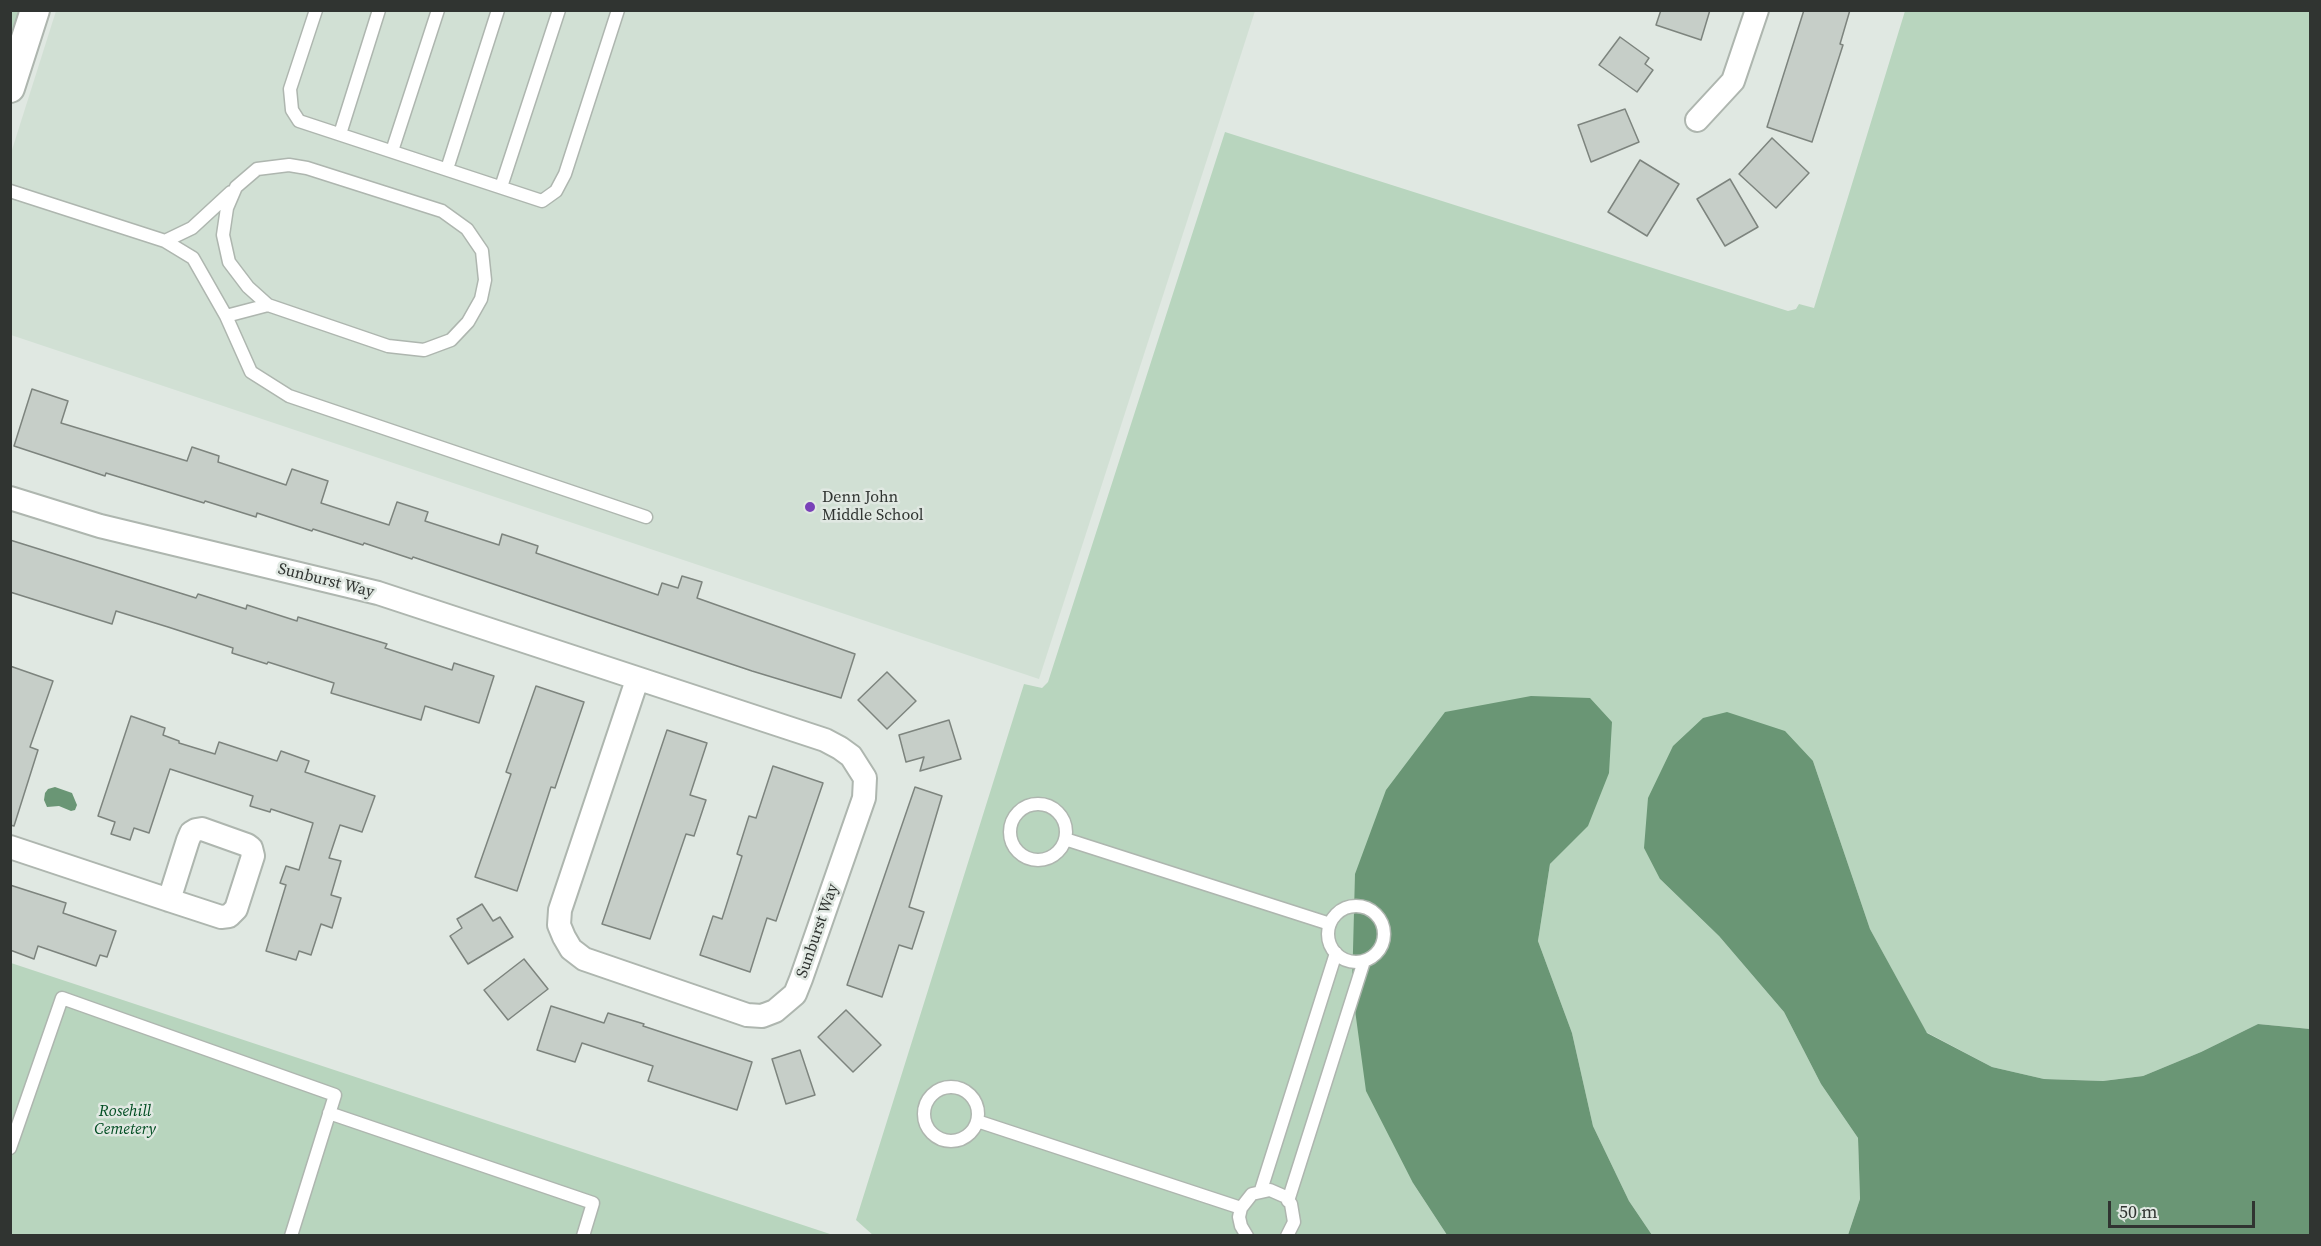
<!DOCTYPE html>
<html>
<head>
<meta charset="utf-8">
<style>
	body { margin:0 }
	#map { position:relative; width:2321px; height:1246px; overflow:hidden; background:#e0e8e2; font-family:"Source Serif 4",serif }
	canvas { display:block }
	.frame { position:absolute; inset:0; border:12px solid #303431; pointer-events:none }
	.scale { position:absolute; left:2108px; top:1201px; width:147px; height:27px; box-sizing:border-box; border:3px solid #303431; border-top:0; padding-left:8px; font-size:18px; line-height:21px; white-space:nowrap; color:#303431; -webkit-text-stroke:4px #e0e8e2; paint-order:stroke }
</style>
</head>
<body>
<div id="map">
<canvas width="2321" height="1246"></canvas>
<div class="frame"></div>
<div class="scale">50 m</div>
</div>
<script>
const g = document.querySelector('canvas').getContext('2d');
g.lineJoin = 'round';
function fillPath(path, color) { g.fillStyle = color; g.fill(path, 'evenodd'); }
const toPath = rows => new Path2D(rows.map(r => 'M' + r).join(''));
function strokePath(path, color, width, dash) { g.strokeStyle = color; g.lineWidth = width; g.lineCap = dash ? 'butt' : 'round'; g.setLineDash(dash || []); g.stroke(path); }
function drawText(font, color, halo, rows, align = 'center') {
  g.font = font + ' "Source Serif 4",serif'; g.lineWidth = 5; g.setLineDash([]); g.textBaseline = 'middle'; g.strokeStyle = halo; g.fillStyle = color; for (const [text, x, y, turn = 0] of rows) {
    g.save(); g.translate(x, y); g.rotate((+turn || 0) * Math.PI / 180); g.textAlign = isNaN(turn) ? turn : align; if (halo) g.strokeText(text, 0, 0); g.fillText(text, 0, 0); g.restore();
  }
}
const built = toPath([
	[56,11,1255,11,1039,679,11,335,11,153]
]);
const green = toPath([
	[11,11,25,11,11,55],
	[1905,11,2310,11,2310,1029,2258,1024,2201,1052,2143,1076,2103,1081,2044,1079,1992,1067,1926,1032,1870,929,1813,761,1660,879,1719,936,1784,1012,1821,1084,1858,1138,1860,1199,1848,1235,1652,1235,1629,1201,1593,1126,1572,1033,1538,941,1550,864,1588,825,1590,698,1413,1183,1447,1235,874,1236,856,1220,1024,684,1042,688,1048,682,1225,132,1788,311,1796,309,1799,304,1814,308],
	[11,963,833,1235,11,1235]
]);
const water = toPath([
	[1531,696,1590,698,1612,722,1609,773,1588,826,1550,864,1538,941,1572,1033,1593,1126,1629,1201,1652,1235,1447,1235,1413,1183,1366,1091,1352,988,1355,874,1386,790,1445,712],
	[1727,712,1785,731,1813,761,1870,929,1927,1033,1992,1067,2044,1079,2103,1081,2143,1076,2201,1052,2258,1024,2310,1029,2310,1235,1848,1235,1860,1199,1858,1138,1821,1084,1784,1012,1719,936,1660,879,1644,848,1648,798,1673,746,1703,718],
	[55,787,72,793,77,805,75,810,71,811,59,806,47,807,44,800,45,793,48,789]
]);
const building = toPath([
	[1661,10,1710,10,1701,40,1656,25,1661,10],
	[1804,10,1850,10,1840,44,1843,45,1812,142,1767,127,1804,10],
	[1620,37,1649,58,1645,64,1653,70,1637,92,1599,65,1620,37],
	[1625,109,1639,142,1591,162,1578,125,1625,109],
	[1772,138,1809,173,1776,208,1739,174,1772,138],
	[1640,160,1679,184,1647,236,1608,212,1640,160],
	[1730,179,1758,227,1725,246,1697,199,1730,179],
	[32,389,68,401,61,423,187,461,192,447,219,456,218,462,286,485,292,469,328,481,321,503,389,525,397,502,428,512,425,521,499,545,502,534,538,546,536,553,658,595,662,583,678,588,682,576,702,582,697,598,855,654,841,698,752,671,413,557,412,559,364,543,363,545,313,529,312,531,257,513,256,517,205,501,204,503,106,473,105,476,14,446,32,389],
	[10,540,196,598,198,594,246,609,247,605,297,621,298,617,387,644,385,648,452,670,454,663,494,676,479,723,425,706,421,720,331,693,334,683,268,662,267,664,232,653,233,648,168,627,116,611,112,624,10,592,10,540],
	[10,666,53,681,30,747,38,750,14,826,10,825,10,666],
	[887,672,916,701,887,729,858,700,887,672],
	[536,686,584,702,555,788,551,787,517,891,475,877,511,774,506,772,536,686],
	[131,716,165,728,163,735,179,741,179,743,215,754,219,742,277,761,281,751,309,761,305,772,375,796,362,832,340,825,329,858,341,861,331,895,341,898,332,928,321,924,311,955,299,951,296,960,266,951,286,885,280,883,286,866,299,870,313,823,271,809,270,812,250,806,253,796,170,769,149,833,134,828,130,840,111,834,115,822,98,816,131,716],
	[949,720,961,759,920,771,924,757,906,762,899,735,949,720],
	[667,730,707,743,690,795,706,800,694,836,686,834,650,939,602,924,667,730],
	[773,766,823,783,776,921,767,918,750,972,700,955,713,916,722,919,742,856,737,854,749,816,756,818,773,766],
	[915,787,942,796,909,907,924,912,912,949,899,945,882,997,847,985,915,787],
	[10,885,66,903,63,913,116,931,107,957,100,955,96,966,38,946,34,959,10,950,10,885],
	[482,904,493,921,500,917,513,937,468,964,450,936,462,928,457,919,482,904],
	[524,959,548,989,508,1020,484,990,524,959],
	[551,1006,604,1023,608,1013,644,1024,643,1026,752,1062,737,1110,648,1081,653,1066,582,1043,575,1062,537,1050,551,1006],
	[846,1010,881,1045,853,1072,818,1037,846,1010],
	[800,1050,815,1095,786,1104,772,1059,800,1050]
]);
const service = toPath([
	[316,10,290,89,292,110,299,121,542,201,556,191,565,174,618,10],
	[340,134,379,10],
	[392,151,438,10],
	[447,169,498,10],
	[501,187,559,10],
	[10,191,165,241,193,258,226,316,251,372,289,396,646,517],
	[165,241,192,228,231,192],
	[226,316,268,305,388,346,424,350,451,340,468,322,481,299,485,280,482,251,467,229,442,211,307,168,289,165,257,169,236,187,227,208,223,235,229,262,248,287,268,305],
	'1010 832a28 28 0 1 1 56 0a28 28 0 1 1-56 0Z',
	[1065,839,1330,924],
	'1328 934a28 28 0 1 1 56 0a28 28 0 1 1-56 0Z',
	'924 1114a27 27 0 1 1 54 0a27 27 0 1 1-54 0Z',
	[329,1113,593,1203,583,1236],
	[977,1121,1241,1208],
	[10,1148,62,998,335,1095,291,1236],
	[1261,1190,1336,953],
	[1288,1201,1364,961],
	[1247,1236,1241,1226,1239,1217,1241,1208,1252,1194,1270,1190,1286,1197,1291,1204,1294,1222,1287,1236]
]);
const minor = toPath([
	[1697,120,1733,81,1757,10],
	[10,498,100,526,378,593,825,740,840,748,851,756,865,778,864,798,801,979,795,994,775,1011,762,1016,747,1015,584,959,571,949,564,937,559,925,560,910,637,680],
	[10,847,169,900,221,917,229,916,236,909,253,856,251,848,247,845,202,829,196,830,191,833,188,840,169,900]
]);
const tertiary = toPath([
	[10,88,35,10]
]);
const markers = [
	[810,507,6,"#7941b8"]
];
const poiNames = [
	["Denn John",822,498],
	["Middle School",822,516]
];
const streetNames = [
	["Sunburst Way",326,581,14],
	["Sunburst Way",818,931,-71]
];
const parkNames = [
	["Rosehill",125,1112],
	["Cemetery",125,1130]
];
fillPath(built, '#d1e0d4');
fillPath(green, '#b8d5be');
fillPath(water, '#6a9675');
fillPath(building, '#c6cec8');
strokePath(building, '#7d847e', 1.5);
strokePath(service, '#aeb6af', 15);
strokePath(minor, '#aeb6af', 26);
strokePath(tertiary, '#aeb6af', 32);
strokePath(service, '#fff', 12);
strokePath(minor, '#fff', 22);
strokePath(tertiary, '#fff', 28);
for (const [x, y, r, color] of markers) { const dot = new Path2D(); dot.arc(x, y, r, 0, 2 * Math.PI); g.fillStyle = color; g.fill(dot); strokePath(dot, '#e0e8e2', 2); }
drawText('16px', '#303431', '#e0e8e2', poiNames, 'left');
drawText('16px', '#303431', '#e0e8e2', streetNames);
drawText('italic 16px', '#004d22', '#e0e8e2', parkNames);
</script>
</body>
</html>
